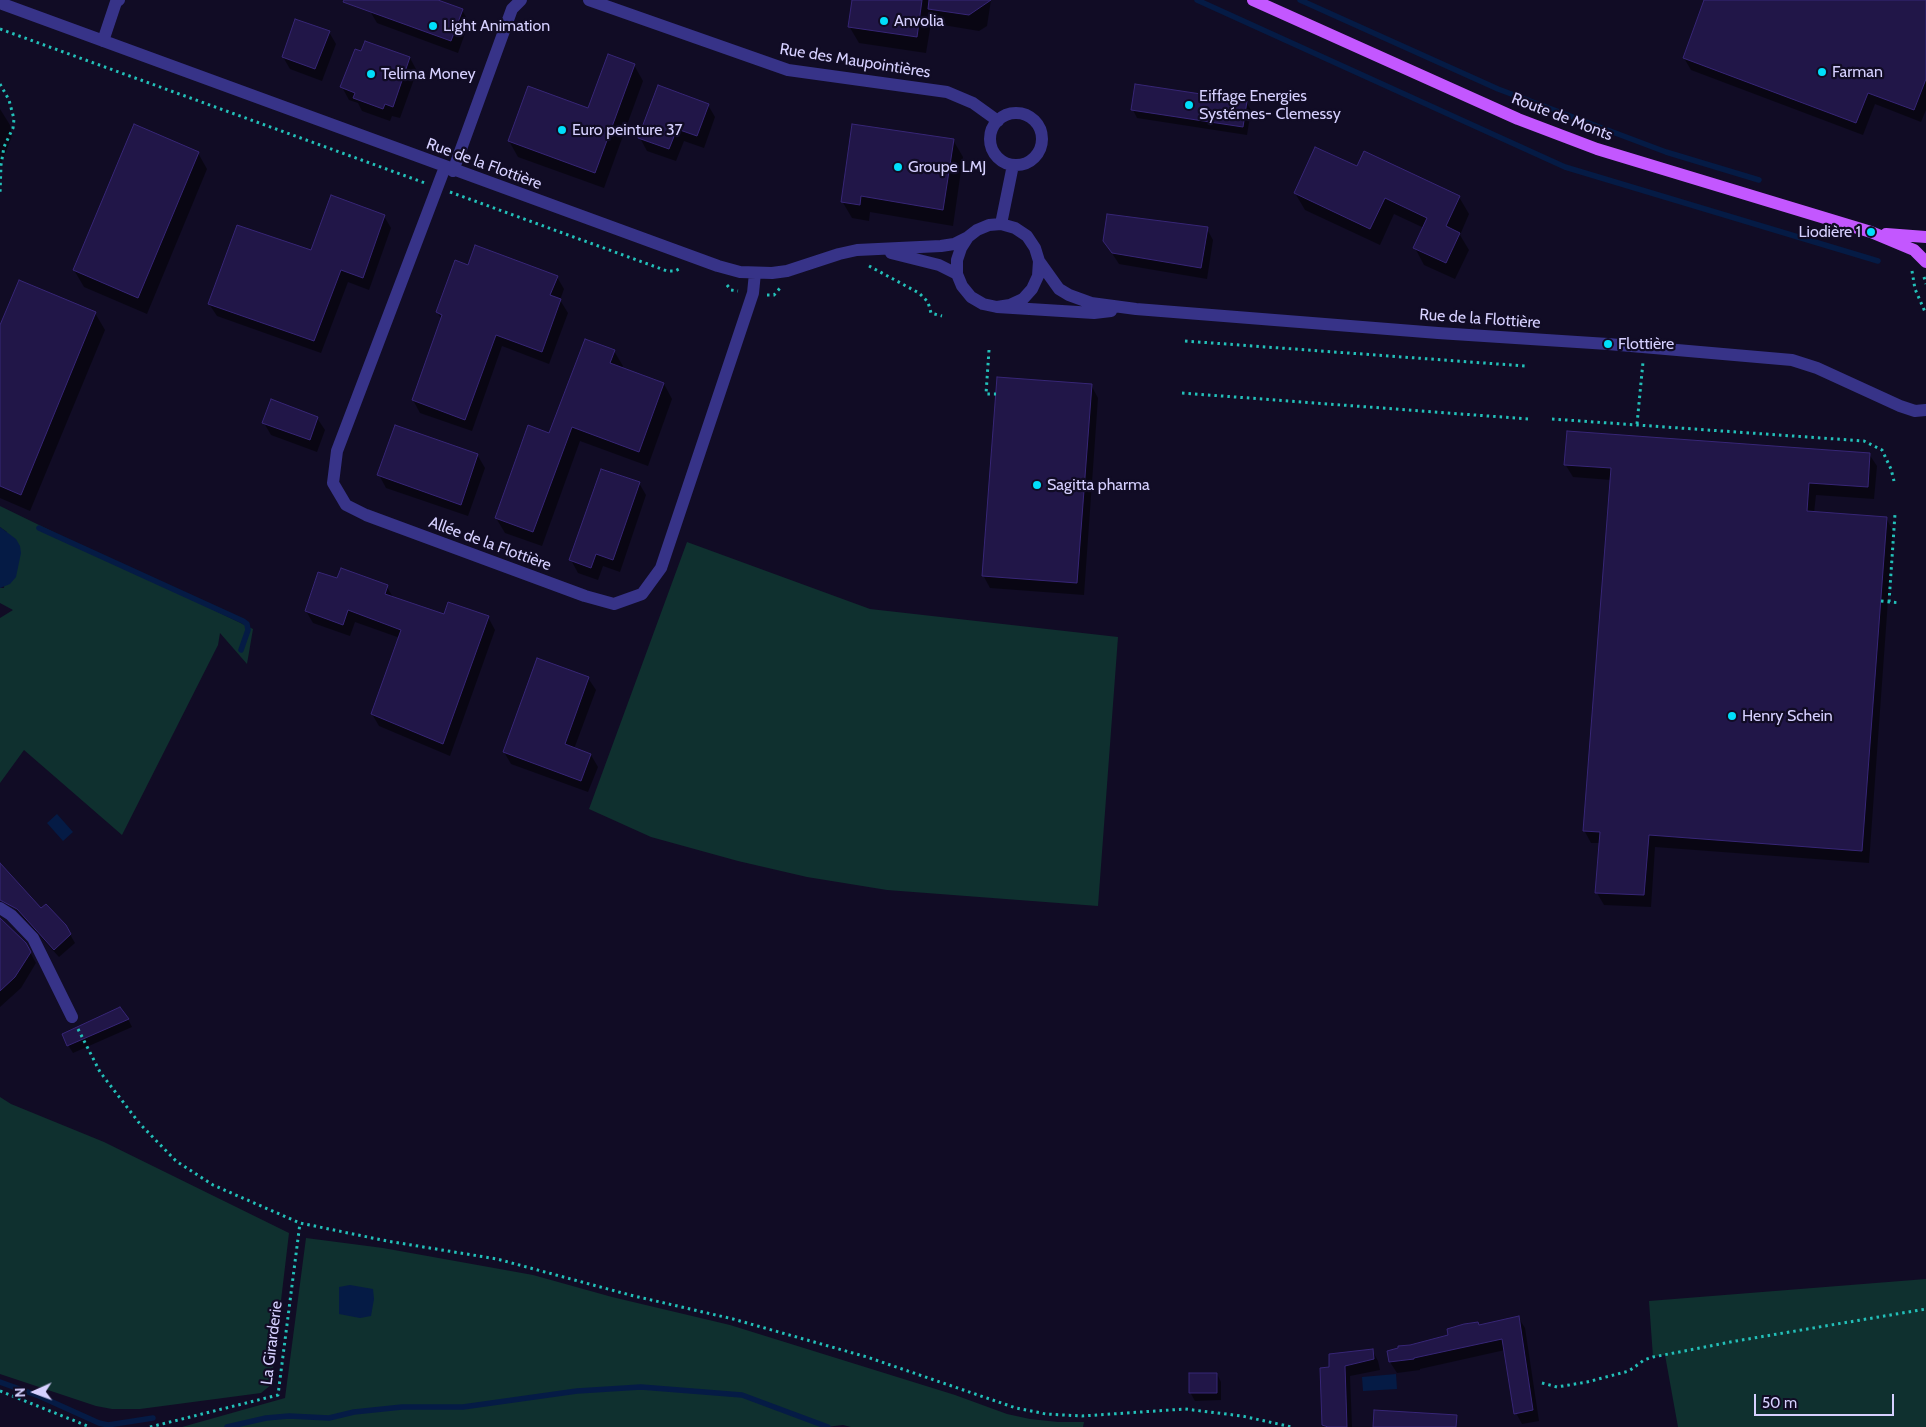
<!DOCTYPE html>
<html>
<head>
<meta charset="utf-8">
<style>
	body { margin:0 }
	#map { position:relative; width:1926px; height:1427px; overflow:hidden; background:#110c25; font-family:Cabin,sans-serif }
	canvas { display:block }
	.north { position:absolute; left:10px; top:1367px; width:50px; height:50px; -webkit-text-stroke:4px #110c25; paint-order:stroke; rotate:268deg; font-size:14px; font-weight:700; line-height:20px; text-align:center; color:#d6d0ff }
	.north::after { content:''; display:block; margin:auto; width:18px; height:22px; background:#d6d0ff; clip-path:polygon(50% 0,100% 100%,50% 72%,0 100%) }
	.scale { position:absolute; left:1754px; top:1394px; width:140px; height:22px; box-sizing:border-box; border:2px solid #d6d0ff; border-top:0; padding-left:6px; font-size:15px; line-height:18px; white-space:nowrap; color:#d6d0ff; -webkit-text-stroke:4px #110c25; paint-order:stroke }
</style>
</head>
<body>
<div id="map">
<canvas width="1926" height="1427"></canvas>
<div class="north">N</div>
<div class="scale">50 m</div>
</div>
<script>
const g = document.querySelector('canvas').getContext('2d');
g.lineJoin = 'round';
function fillPath(path, color) { g.fillStyle = color; g.fill(path, 'evenodd'); }
const toPath = rows => new Path2D(rows.map(r => 'M' + r).join(''));
function strokePath(path, color, width, dash) { g.strokeStyle = color; g.lineWidth = width; g.lineCap = dash ? 'butt' : 'round'; g.setLineDash(dash || []); g.stroke(path); }
function drawText(font, color, halo, rows, align = 'center') {
  g.font = font + ' Cabin,sans-serif'; g.lineWidth = 4.5; g.setLineDash([]); g.textBaseline = 'middle'; g.strokeStyle = halo; g.fillStyle = color; for (const [text, x, y, turn = 0] of rows) {
    g.save(); g.translate(x, y); g.rotate((+turn || 0) * Math.PI / 180); g.textAlign = isNaN(turn) ? turn : align; if (halo) g.strokeText(text, 0, 0); g.fillText(text, 0, 0); g.restore();
  }
}
const green = toPath([
	[0,506,253,629,247,664,220,633,218,645,122,835,24,750,0,783,0,618,13,610,0,603,0,588,4,588,7,532,0,527],
	[687,542,870,609,1118,637,1098,906,887,890,807,877,738,861,651,837,589,809],
	[0,1097,11,1104,104,1142,289,1233,271,1385,261,1393,140,1409,112,1409,96,1406,0,1374],
	[306,1238,383,1248,533,1275,612,1297,730,1325,955,1395,1007,1414,1030,1419,1058,1422,1084,1422,1083,1427,851,1427,843,1425,826,1427,182,1427,285,1398],
	[1926,1279,1926,1427,1678,1427,1665,1355,1653,1357,1649,1301]
]);
const water = toPath([
	[0,527,16,539,20,546,21,553,16,577,10,584,0,588],
	[57,814,73,832,63,841,47,823],
	[350,1285,373,1289,374,1299,371,1316,360,1318,339,1314,339,1287],
	[1396,1374,1397,1389,1363,1391,1362,1377]
]);
const shadow = toPath([
	[374,0,435,0,462,10,469,22,458,53,377,23,370,11],
	[853,0,991,0,987,26,979,31,931,23,926,53,859,43,849,26],
	[1706,0,1926,0,1926,110,1921,122,1875,104,1863,135,1691,70,1684,58],
	[329,32,336,44,322,81,290,69,283,57],
	[366,42,410,58,417,71,400,118,392,116,390,121,362,111,358,103,349,100,342,87,362,53],
	[634,65,643,81,604,188,518,157,509,141,589,109],
	[1246,102,1251,110,1247,135,1137,118,1133,110],
	[708,105,715,117,704,148,684,141,676,161,647,151,640,138],
	[0,109,10,125,12,136,0,167],
	[953,140,963,157,953,226,870,212,869,221,852,218,842,201],
	[198,153,207,169,147,314,84,287,74,270],
	[1358,168,1459,197,1469,214,1460,235,1469,250,1455,279,1424,265,1415,248,1424,228,1394,214,1380,245,1305,210,1295,193],
	[384,216,391,228,369,290,348,282,321,353,217,316,209,304],
	[1207,229,1213,240,1207,279,1119,264,1104,241],
	[469,266,557,277,564,289,560,300,568,313,549,364,502,346,472,431,420,413,413,400,442,320,437,312],
	[95,313,105,330,30,511,0,498,0,328],
	[614,351,623,366,622,369,664,384,672,399,648,466,580,441,542,546,505,533,496,518,550,434],
	[1091,385,1098,398,1084,595,990,588,983,575],
	[317,418,325,430,317,452,271,435,264,423],
	[395,427,478,456,485,468,468,516,386,488,379,475],
	[1869,454,1877,466,1874,499,1816,495,1814,513,1886,518,1893,531,1869,863,1655,847,1651,907,1604,905,1597,893,1600,843,1591,843,1584,830,1611,480,1573,477,1565,464],
	[639,483,646,495,620,572,603,566,598,580,578,573,571,560],
	[338,580,387,587,394,599,445,615,488,617,495,630,450,756,379,726,372,714,400,638,355,622,350,636,313,623,306,611],
	[588,678,596,690,574,749,591,755,598,767,588,792,511,764,504,752],
	[0,865,41,910,65,926,75,943,59,957,0,892],
	[0,919,25,943,36,963,21,988,0,1007],
	[128,1019,132,1027,73,1053,68,1045],
	[1518,1317,1525,1328,1539,1421,1522,1424,1516,1413,1505,1350,1420,1369,1420,1370,1397,1373,1390,1362,1388,1352,1479,1326],
	[1372,1350,1378,1361,1380,1370,1350,1376,1352,1427,1325,1427,1324,1424,1330,1368],
	[1217,1374,1221,1382,1221,1400,1195,1401,1190,1392]
]);
const stream = toPath([
	[1197,0,1565,167,1878,261],
	[1300,0,1498,89,1666,152,1759,180],
	[39,528,243,621,247,624,248,630,241,650],
	[0,1382,39,1396,99,1423,108,1425,153,1418],
	[227,1427,266,1418,289,1416,329,1418,354,1412,402,1407,463,1407,577,1391,641,1387,742,1395,828,1427]
]);
const building = toPath([
	[344,0,438,0,463,9,451,41,343,2,344,0],
	[852,0,922,0,917,37,848,27,852,0],
	[929,0,991,0,969,15,928,9,929,0],
	[1704,0,1926,0,1926,79,1914,110,1868,93,1856,123,1683,58,1704,0],
	[295,19,330,31,315,69,282,57,295,19],
	[365,41,410,57,393,107,385,104,383,109,353,98,355,93,340,87,355,49,361,51,365,41],
	[608,54,635,64,595,173,508,141,528,86,588,108,608,54],
	[1135,84,1247,101,1243,127,1131,110,1135,84],
	[658,85,709,104,697,136,677,129,669,149,638,138,658,85],
	[134,124,199,152,138,298,73,270,134,124],
	[852,124,954,139,943,210,861,196,860,205,841,202,852,124],
	[1315,147,1357,166,1364,151,1460,196,1446,226,1460,233,1446,263,1413,248,1427,218,1385,198,1370,229,1294,193,1315,147],
	[331,195,385,215,363,278,341,270,314,341,208,304,237,225,311,250,331,195],
	[1107,214,1208,227,1201,268,1112,253,1103,241,1107,214],
	[475,245,558,276,550,295,561,299,542,352,496,335,465,420,412,400,442,315,436,312,455,260,468,265,475,245],
	[19,280,96,312,21,495,0,486,0,325,19,280],
	[585,339,615,350,610,363,664,383,639,452,572,427,533,532,495,518,528,425,549,433,585,339],
	[997,377,1092,384,1077,583,982,576,997,377],
	[271,399,318,417,310,440,262,423,271,399],
	[395,425,478,454,461,505,377,475,395,425],
	[1567,431,1870,453,1868,487,1809,483,1807,511,1887,517,1862,851,1649,835,1644,895,1595,893,1600,832,1583,831,1611,468,1564,465,1567,431],
	[601,469,640,482,613,560,596,554,591,568,569,560,601,469],
	[341,568,388,585,385,594,444,614,448,602,489,616,443,744,371,714,401,630,348,610,343,625,305,611,318,572,337,578,341,568],
	[537,658,589,677,565,744,591,754,581,781,503,752,537,658],
	[0,863,41,908,46,904,66,925,71,934,54,950,17,909,0,900,0,863],
	[0,918,26,943,31,952,15,977,0,991,0,918],
	[120,1007,129,1019,67,1046,62,1034,120,1007],
	[1519,1316,1533,1410,1514,1414,1502,1339,1414,1358,1414,1359,1389,1362,1387,1351,1398,1348,1398,1346,1410,1345,1448,1335,1447,1329,1464,1324,1478,1322,1479,1325,1519,1316],
	[1373,1349,1374,1359,1345,1366,1347,1427,1328,1427,1322,1425,1320,1368,1329,1367,1329,1354,1373,1349],
	[1189,1373,1217,1373,1217,1393,1189,1393,1189,1373],
	[1374,1410,1457,1415,1456,1427,1373,1427,1374,1410]
]);
const path = toPath([
	[0,29,425,183],
	[0,84,9,100,14,119,13,128,4,147,1,165,0,194],
	[450,192,667,271,675,271,681,268],
	[869,266,919,293,928,302,931,313,942,316],
	[1912,271,1915,289,1926,314],
	[1924,277,1926,284],
	[727,285,731,290,738,291],
	[767,295,774,295,781,287],
	[1185,341,1525,366],
	[989,350,986,394,996,394],
	[1182,393,1528,419],
	[1552,419,1864,441,1882,450,1891,469,1894,481],
	[1637,424,1643,362],
	[1881,601,1900,603],
	[1889,602,1895,514],
	[78,1029,100,1072,140,1124,176,1161,213,1185,300,1223,387,1241,497,1259,630,1295,733,1319,867,1357,1016,1408,1046,1414,1082,1416,1185,1409,1242,1416,1292,1427],
	[1542,1383,1557,1387,1587,1382,1629,1371,1644,1360,1653,1357,1736,1341,1926,1309],
	[0,1391,90,1427],
	[150,1427,278,1395,300,1223]
]);
const minor = toPath([
	[589,0,788,70,947,92,973,103,998,121],
	[0,3,718,266,740,272,772,273,787,271,839,254,857,250,941,246,954,244,968,237],
	[103,41,116,2,119,0],
	'990 139a26 26 0 1 1 52 0a26 26 0 1 1-52 0Z',
	[445,167,337,451,333,483,346,505,366,515,585,596,614,604,642,594,661,568,753,293,755,273],
	[453,171,512,9,521,0],
	[1001,224,1013,165],
	[891,253,939,265,957,274],
	[1039,261,1059,289,1069,295,1091,303,1136,309,1438,333,1608,344,1792,360,1817,368,1900,406,1915,411,1926,410],
	[997,307,1010,305,1023,299,1032,289,1038,276,1039,261,1035,248,1027,236,1015,228,1001,224,989,225,977,230,968,237,961,248,957,260,957,274,962,286,971,297,983,304,997,307,1094,313,1111,311],
	[0,908,11,915,33,938,72,1017]
]);
const major = toPath([
	[1253,0,1518,119,1597,149,1871,232,1914,250,1926,262],
	[1886,234,1926,237]
]);
const markers = [
	[884,21,5,"#00dffb"],
	[433,26,5,"#00dffb"],
	[1822,72,5,"#00dffb"],
	[371,74,5,"#00dffb"],
	[1189,105,5,"#00dffb"],
	[562,130,5,"#00dffb"],
	[898,167,5,"#00dffb"],
	[1871,232,5,"#00dffb"],
	[1608,344,5,"#00dffb"],
	[1037,485,5,"#00dffb"],
	[1732,716,5,"#00dffb"]
];
const poiNames = [
	["Anvolia",894,21],
	["Light Animation",443,26],
	["Farman",1832,72],
	["Telima Money",381,74],
	["Eiffage Energies",1199,96],
	["Systémes- Clemessy",1199,114],
	["Euro peinture 37",572,130],
	["Groupe LMJ",908,167],
	["Liodière 1",1861,232,"right"],
	["Flottière",1618,344],
	["Sagitta pharma",1047,485],
	["Henry Schein",1742,716]
];
const streetNames = [
	["Rue des Maupointières",855,61,9],
	["Route de Monts",1562,117,21],
	["Rue de la Flottière",484,164,20],
	["Rue de la Flottière",1480,319,4],
	["Allée de la Flottière",490,544,20],
	["La Girarderie",272,1343,-83]
];
fillPath(green, '#0f302f');
fillPath(water, '#051b45');
fillPath(shadow, '#0007');
strokePath(stream, '#051b45', 5.5);
fillPath(building, '#211648');
strokePath(building, '#372676', 1);
strokePath(path, '#23c0b9', 3, [2.5, 4]);
strokePath(minor, '#373388', 12);
strokePath(major, '#c357ff', 12);
for (const [x, y, r, color] of markers) { const dot = new Path2D(); dot.arc(x, y, r, 0, 2 * Math.PI); g.fillStyle = color; g.fill(dot); strokePath(dot, '#110c25', 2); }
drawText('16px', '#d6d0ff', '#110c25', poiNames, 'left');
drawText('16px', '#d6d0ff', '#110c25', streetNames);
</script>
</body>
</html>
